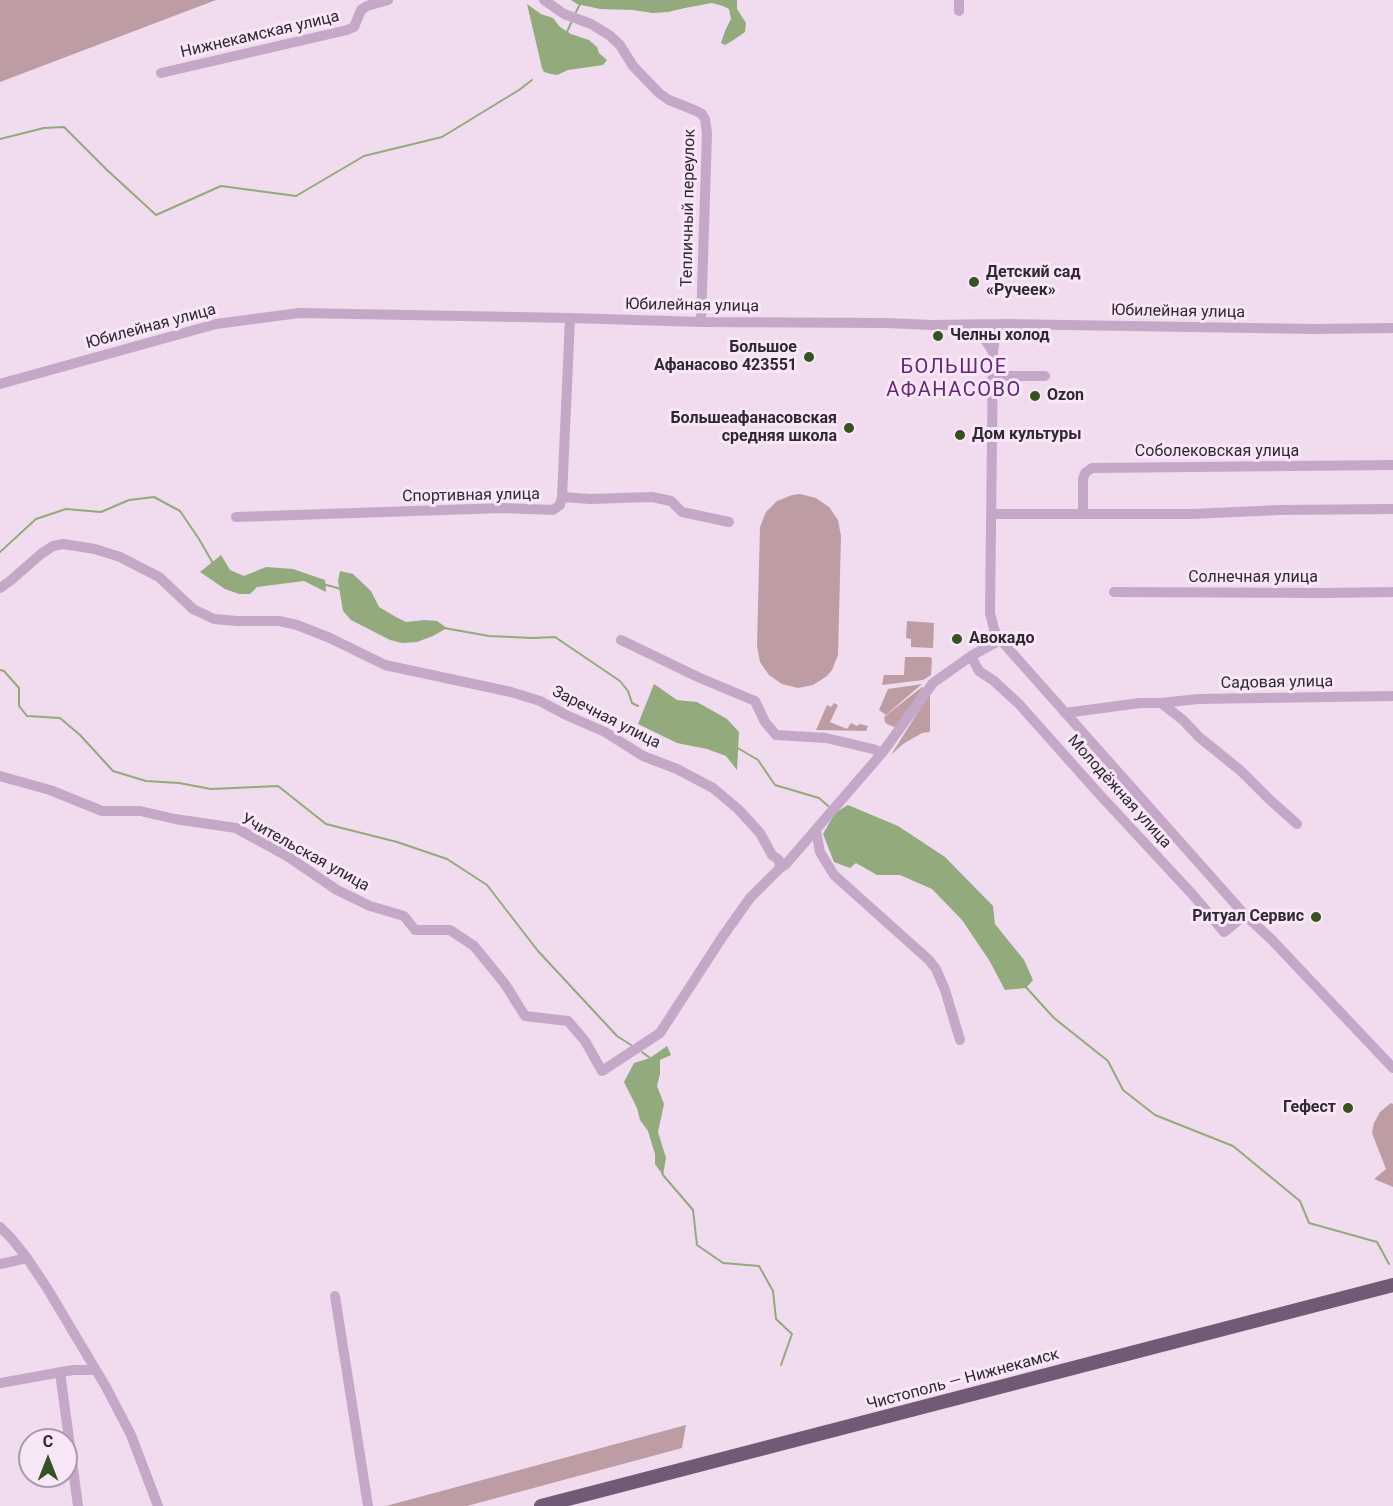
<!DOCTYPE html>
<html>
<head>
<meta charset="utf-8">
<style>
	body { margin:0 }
	#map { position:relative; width:1393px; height:1506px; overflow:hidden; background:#f0dbef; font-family:Roboto,sans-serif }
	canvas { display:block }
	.north { position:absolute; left:18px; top:1428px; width:60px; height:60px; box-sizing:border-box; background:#f8e7f7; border:2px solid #a99ba9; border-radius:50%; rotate:0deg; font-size:16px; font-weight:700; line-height:24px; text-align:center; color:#322834 }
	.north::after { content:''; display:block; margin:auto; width:21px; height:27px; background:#375221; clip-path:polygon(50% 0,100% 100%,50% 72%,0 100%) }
</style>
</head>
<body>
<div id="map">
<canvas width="1393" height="1506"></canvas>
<div class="north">С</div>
</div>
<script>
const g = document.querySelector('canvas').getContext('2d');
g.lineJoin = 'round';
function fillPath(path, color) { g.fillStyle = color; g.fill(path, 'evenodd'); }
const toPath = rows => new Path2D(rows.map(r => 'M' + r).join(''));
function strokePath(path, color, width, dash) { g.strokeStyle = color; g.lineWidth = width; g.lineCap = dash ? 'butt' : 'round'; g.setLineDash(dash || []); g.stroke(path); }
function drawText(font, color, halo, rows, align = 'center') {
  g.font = font + ' Roboto,sans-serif'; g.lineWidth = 6; g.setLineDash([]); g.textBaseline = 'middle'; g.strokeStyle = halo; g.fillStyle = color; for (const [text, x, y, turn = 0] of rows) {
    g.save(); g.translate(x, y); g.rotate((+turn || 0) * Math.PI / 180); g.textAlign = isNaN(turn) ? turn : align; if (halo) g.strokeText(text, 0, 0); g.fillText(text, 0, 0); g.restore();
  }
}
const green = toPath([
	[0,0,216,0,0,82],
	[800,494,816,498,829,507,838,520,841,536,838,655,832,670,827,676,813,685,798,688,782,684,769,675,760,662,757,646,760,527,766,512,777,501,792,495],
	[907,621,934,623,933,648,911,647,911,639,906,638],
	[905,657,930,657,932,659,931,675,923,680,882,685,884,675,904,675],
	[922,684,886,715,879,710,888,689],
	[922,687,923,688,897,726,894,727,887,724,885,722,884,717],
	[930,693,930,732,922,733,903,744,891,755],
	[834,703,838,705,830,722,847,729,851,723,857,726,860,724,868,726,866,731,816,730,827,705,831,707],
	[1391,1103,1393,1104,1393,1187,1374,1179,1386,1169,1372,1133,1374,1123,1380,1112],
	[686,1425,682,1448,467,1506,386,1506]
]);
const water = toPath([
	[571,0,737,0,737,9,746,23,745,32,732,41,725,45,721,43,725,31,731,19,729,9,723,6,712,3,685,8,668,12,653,13,633,10,600,9,577,4],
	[527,4,541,14,553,18,560,27,571,34,589,40,597,47,599,53,607,60,603,65,568,70,557,75,551,74,544,72,542,68],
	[221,555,230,570,244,576,266,567,293,569,325,580,326,592,304,581,257,587,250,594,239,594,225,589,200,572],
	[340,571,353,574,371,591,379,607,396,617,406,622,425,620,437,621,447,628,433,636,417,642,402,643,390,640,351,620,343,611,338,581],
	[654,684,677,700,697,702,727,719,739,732,737,770,726,756,707,749,677,743,638,724],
	[848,805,898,826,945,857,993,906,995,924,1024,960,1033,980,1026,988,1005,990,989,960,962,920,932,889,900,875,877,875,856,863,850,868,834,862,823,834,835,813],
	[667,1046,671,1055,660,1060,660,1074,657,1086,664,1104,658,1132,666,1158,663,1175,655,1164,655,1154,648,1131,640,1120,637,1108,624,1082,634,1063,650,1058]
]);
const stream = toPath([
	[576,12,582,0],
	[566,34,571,23],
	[0,139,44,128,64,127,106,169,156,215,221,186,296,196,364,156,442,137,519,90,532,80],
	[0,552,36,519,66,509,101,512,129,500,154,497,180,511,199,539,214,565],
	[323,584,341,589],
	[444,628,489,636,533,638,555,637,620,681,628,691,632,703,638,706],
	[0,670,4,671,19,688,19,706,27,716,60,718,80,735,113,771,146,781,179,783,211,789,278,786,326,824,397,842,447,859,487,885,538,951,617,1036,631,1045],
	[736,747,758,760,775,785,819,798,828,806],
	[1024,985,1054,1018,1108,1061,1123,1090,1155,1115,1233,1146,1300,1201,1309,1223,1377,1242,1389,1264],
	[642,1052,650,1058,650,1059],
	[662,1172,663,1175,693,1210,697,1245,723,1263,759,1266,773,1291,776,1319,792,1334,781,1365]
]);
const minor = toPath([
	[544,0,564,14,591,24,609,35,620,45,633,66,659,93,669,100,694,110,702,114,705,119,707,133,701,322],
	[959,11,959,0],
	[161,73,347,30,354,27,361,10,367,6,388,0],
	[969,325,984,338,993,352,990,613,994,629,998,637,1245,915,1272,940,1393,1068],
	[993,352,995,338,1004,324],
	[994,376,1045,376],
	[0,384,216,324,299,313,570,318,701,322,886,323,932,325,1004,324,1314,329,1393,328],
	[562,497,590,499,652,497,671,501,682,512,729,522],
	[991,514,1192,514,1279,510,1393,509],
	[1083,514,1083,479,1085,473,1092,468,1393,465],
	[236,517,503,508,553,510,560,505,562,497,570,318],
	[0,588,10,581,41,554,53,546,63,544,95,549,120,557,159,577,193,609,214,619,237,621,279,621,297,625,330,638,385,665,511,692,540,701,566,715,605,732,643,756,677,769,713,788,738,809,760,833,772,855,779,860,780,868],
	[1114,592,1325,593,1393,592],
	[621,640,700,678,755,701,765,722,776,735,826,738,873,749,882,753],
	[971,656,979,671,994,681,1019,704,1100,795,1193,895,1224,932,1245,915],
	[1161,703,1183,720,1199,737,1241,771,1269,799,1297,824],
	[1065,713,1140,703,1161,703,1198,699,1393,696],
	[0,776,50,790,102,811,140,811,175,819,236,828,287,856,337,890,370,906,404,916,415,930,450,930,474,946,505,984,525,1016,568,1021,585,1041,602,1071,660,1033,723,936,750,898,780,868,786,864,882,753,933,683,971,656,1000,640],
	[816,831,820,852,834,875,929,960,936,969,945,990,960,1040],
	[0,1227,12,1239,27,1258,47,1288,106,1387,131,1435,158,1506],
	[0,1264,27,1258],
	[335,1296,368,1506],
	[60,1372,78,1506],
	[0,1383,73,1370,95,1370]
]);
const major = toPath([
	[541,1506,1393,1285]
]);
const markers = [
	[974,282,6,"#375221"],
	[938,336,6,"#375221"],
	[809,357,6,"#375221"],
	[1035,396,6,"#375221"],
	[849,428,6,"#375221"],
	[960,435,6,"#375221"],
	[957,639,6,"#375221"],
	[1316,917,6,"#375221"],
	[1348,1108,6,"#375221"]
];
const streetNames = [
	["Нижнекамская улица",260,35,-13],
	["Тепличный переулок",689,208,-89],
	["Юбилейная улица",692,306,1],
	["Юбилейная улица",1178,312,1],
	["Юбилейная улица",151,327,-15],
	["Соболековская улица",1217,452],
	["Спортивная улица",471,496,-1],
	["Солнечная улица",1253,578],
	["Садовая улица",1277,683,-1],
	["Заречная улица",606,718,27],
	["Молодёжная улица",1119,792,48],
	["Учительская улица",305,853,29],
	["Чистополь — Нижнекамск",963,1380,-15]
];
const poiNames = [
	["Детский сад",986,273],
	["«Ручеек»",986,291],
	["Челны холод",950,336],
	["Большое",797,348,"right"],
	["Афанасово 423551",797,366,"right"],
	["Ozon",1047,396],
	["Большеафанасовская",837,419,"right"],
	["средняя школа",837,437,"right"],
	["Дом культуры",972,435],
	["Авокадо",969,639],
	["Ритуал Сервис",1304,917,"right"],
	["Гефест",1336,1108,"right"]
];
const quarterNames = [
	["БОЛЬШОЕ",954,368],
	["АФАНАСОВО",954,391]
];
fillPath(green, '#bd9da3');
fillPath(water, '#93aa7d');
strokePath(stream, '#93aa7d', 2);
strokePath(minor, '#c5a8c7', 10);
strokePath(major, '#705a75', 14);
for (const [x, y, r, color] of markers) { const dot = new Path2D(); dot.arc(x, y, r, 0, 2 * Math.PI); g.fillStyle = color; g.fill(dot); strokePath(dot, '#f8e7f7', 2); }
drawText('16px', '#322834', '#f8e7f7', streetNames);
drawText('bold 16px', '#322834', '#f8e7f7', poiNames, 'left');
g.letterSpacing = '1.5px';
drawText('20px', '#65277d', '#f8e7f7', quarterNames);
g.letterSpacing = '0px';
</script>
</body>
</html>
